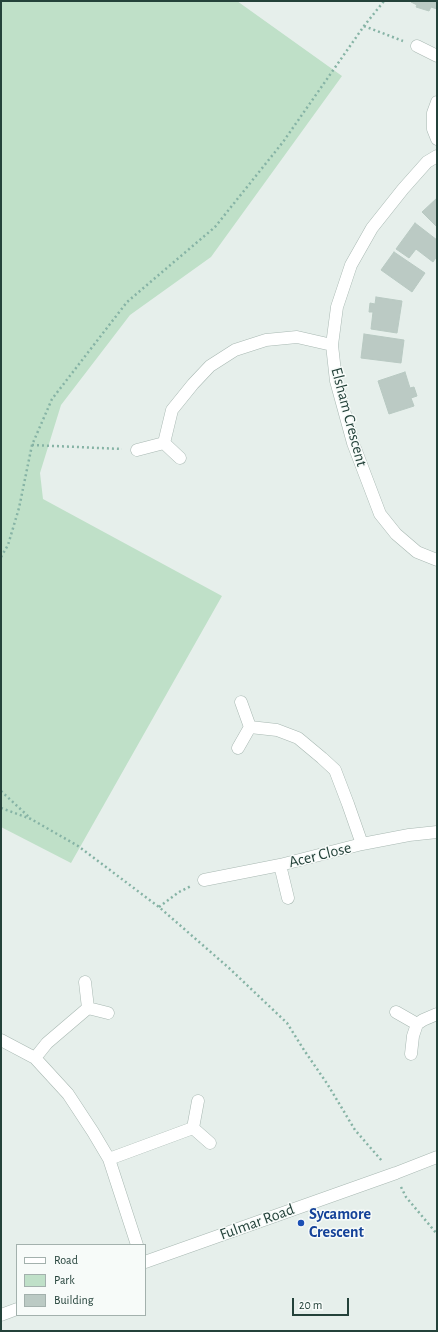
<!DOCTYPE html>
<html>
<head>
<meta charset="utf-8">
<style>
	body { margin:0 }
	#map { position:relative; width:438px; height:1332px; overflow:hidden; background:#e6efeb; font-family:"Alegreya Sans",sans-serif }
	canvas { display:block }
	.frame { position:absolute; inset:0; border:2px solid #24423a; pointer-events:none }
	.legend { position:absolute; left:16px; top:1244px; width:130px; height:72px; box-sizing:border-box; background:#f7fbf9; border:1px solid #a3b1ad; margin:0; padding:5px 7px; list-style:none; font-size:12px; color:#24423a }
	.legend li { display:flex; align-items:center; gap:8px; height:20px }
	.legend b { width:20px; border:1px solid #a3b1ad }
	.scale { position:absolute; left:292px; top:1298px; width:57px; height:18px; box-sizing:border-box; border:2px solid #24423a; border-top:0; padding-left:5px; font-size:12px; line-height:14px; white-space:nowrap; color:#24423a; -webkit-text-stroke:3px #f7fbf9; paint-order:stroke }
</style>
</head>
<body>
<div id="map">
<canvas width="438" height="1332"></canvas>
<div class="frame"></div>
<ul class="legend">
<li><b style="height:5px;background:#fff"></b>Road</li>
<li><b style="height:11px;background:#bfe0c8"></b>Park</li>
<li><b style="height:11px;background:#bbcac4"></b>Building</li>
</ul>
<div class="scale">20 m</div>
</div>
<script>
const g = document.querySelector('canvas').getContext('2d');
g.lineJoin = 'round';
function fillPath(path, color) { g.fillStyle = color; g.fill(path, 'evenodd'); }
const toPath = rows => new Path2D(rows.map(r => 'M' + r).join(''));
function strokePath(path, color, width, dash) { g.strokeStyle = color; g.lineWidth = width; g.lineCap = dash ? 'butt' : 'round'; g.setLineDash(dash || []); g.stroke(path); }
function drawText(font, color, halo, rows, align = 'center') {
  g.font = font + ' "Alegreya Sans",sans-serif'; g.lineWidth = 3; g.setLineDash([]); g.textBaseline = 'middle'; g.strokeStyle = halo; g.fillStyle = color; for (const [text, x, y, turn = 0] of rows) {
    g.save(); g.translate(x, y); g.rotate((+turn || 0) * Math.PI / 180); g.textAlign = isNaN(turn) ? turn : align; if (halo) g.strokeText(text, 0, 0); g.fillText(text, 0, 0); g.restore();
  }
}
const green = toPath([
	[1,1,237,1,342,76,211,257,130,315,61,405,40,473,43,499,222,596,71,863,1,827]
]);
const building = toPath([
	[411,1,437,1,437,9,431,7,429,11,416,7,417,5,411,2,411,1],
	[437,198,437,227,422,212,437,198],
	[415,223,437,240,437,256,433,262,416,249,409,258,396,249,415,223],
	[394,252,425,273,412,292,381,270,394,252],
	[376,297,402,301,397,333,371,329,373,312,369,312,370,303,375,304,376,297],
	[364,334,404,340,401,363,361,358,364,334],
	[405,372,410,388,414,387,417,396,411,398,414,406,389,414,378,381,405,372]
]);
const path = toPath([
	[364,26,403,41],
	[32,445,122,449],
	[1,557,8,545,19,508,32,445,52,399,127,302,215,227,283,142,364,26,384,1],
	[1,791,29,817],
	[1,808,31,819,78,846,159,907,229,968,287,1023,304,1050,328,1085,355,1130,382,1161],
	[159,907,179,892,191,886],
	[401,1187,406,1197,437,1234]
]);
const street = toPath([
	[417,46,437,56],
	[437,102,433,113,433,129,437,139],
	[437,156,427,162,403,189,372,228,351,265,337,307,332,345,336,381,353,443,380,514,396,534,417,552,437,560],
	[164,443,180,458],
	[137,450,164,443,172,410,193,384,210,366,235,350,266,340,297,337,332,345],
	[250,727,277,730,298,738,322,758,335,770,348,804,362,844],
	[238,748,250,727,241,702],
	[280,865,288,898],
	[204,880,280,865,362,844,409,835,437,832],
	[85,982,88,1008,108,1013],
	[396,1012,417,1024],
	[1,1040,35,1058,68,1094,93,1132,109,1159,137,1245],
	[411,1054,413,1036,417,1024,423,1020,437,1014],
	[35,1058,47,1043,88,1008],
	[198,1101,193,1128,210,1143],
	[109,1159,193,1128],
	[145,1262,396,1173,437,1157],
	[1,1315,17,1309]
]);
const markers = [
	[301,1223,4,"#1a4fb4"]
];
const streetNames = [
	["Elsham Crescent",349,417,75],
	["Acer Close",320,855,-14],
	["Fulmar Road",257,1222,-20]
];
const transitNames = [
	["Sycamore",309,1214],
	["Crescent",309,1232]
];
fillPath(green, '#bfe0c8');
fillPath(building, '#bbcac4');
strokePath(building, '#b8c9c2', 1);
strokePath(street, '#a8b8b2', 13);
strokePath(path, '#86b3a5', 2.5, [2, 3]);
strokePath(street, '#fff', 12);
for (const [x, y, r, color] of markers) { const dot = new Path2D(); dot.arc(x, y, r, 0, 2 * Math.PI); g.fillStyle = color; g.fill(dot); strokePath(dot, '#f7fbf9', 1.5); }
drawText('16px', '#24423a', '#f7fbf9', streetNames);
drawText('bold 16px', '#164399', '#f7fbf9', transitNames, 'left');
</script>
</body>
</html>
